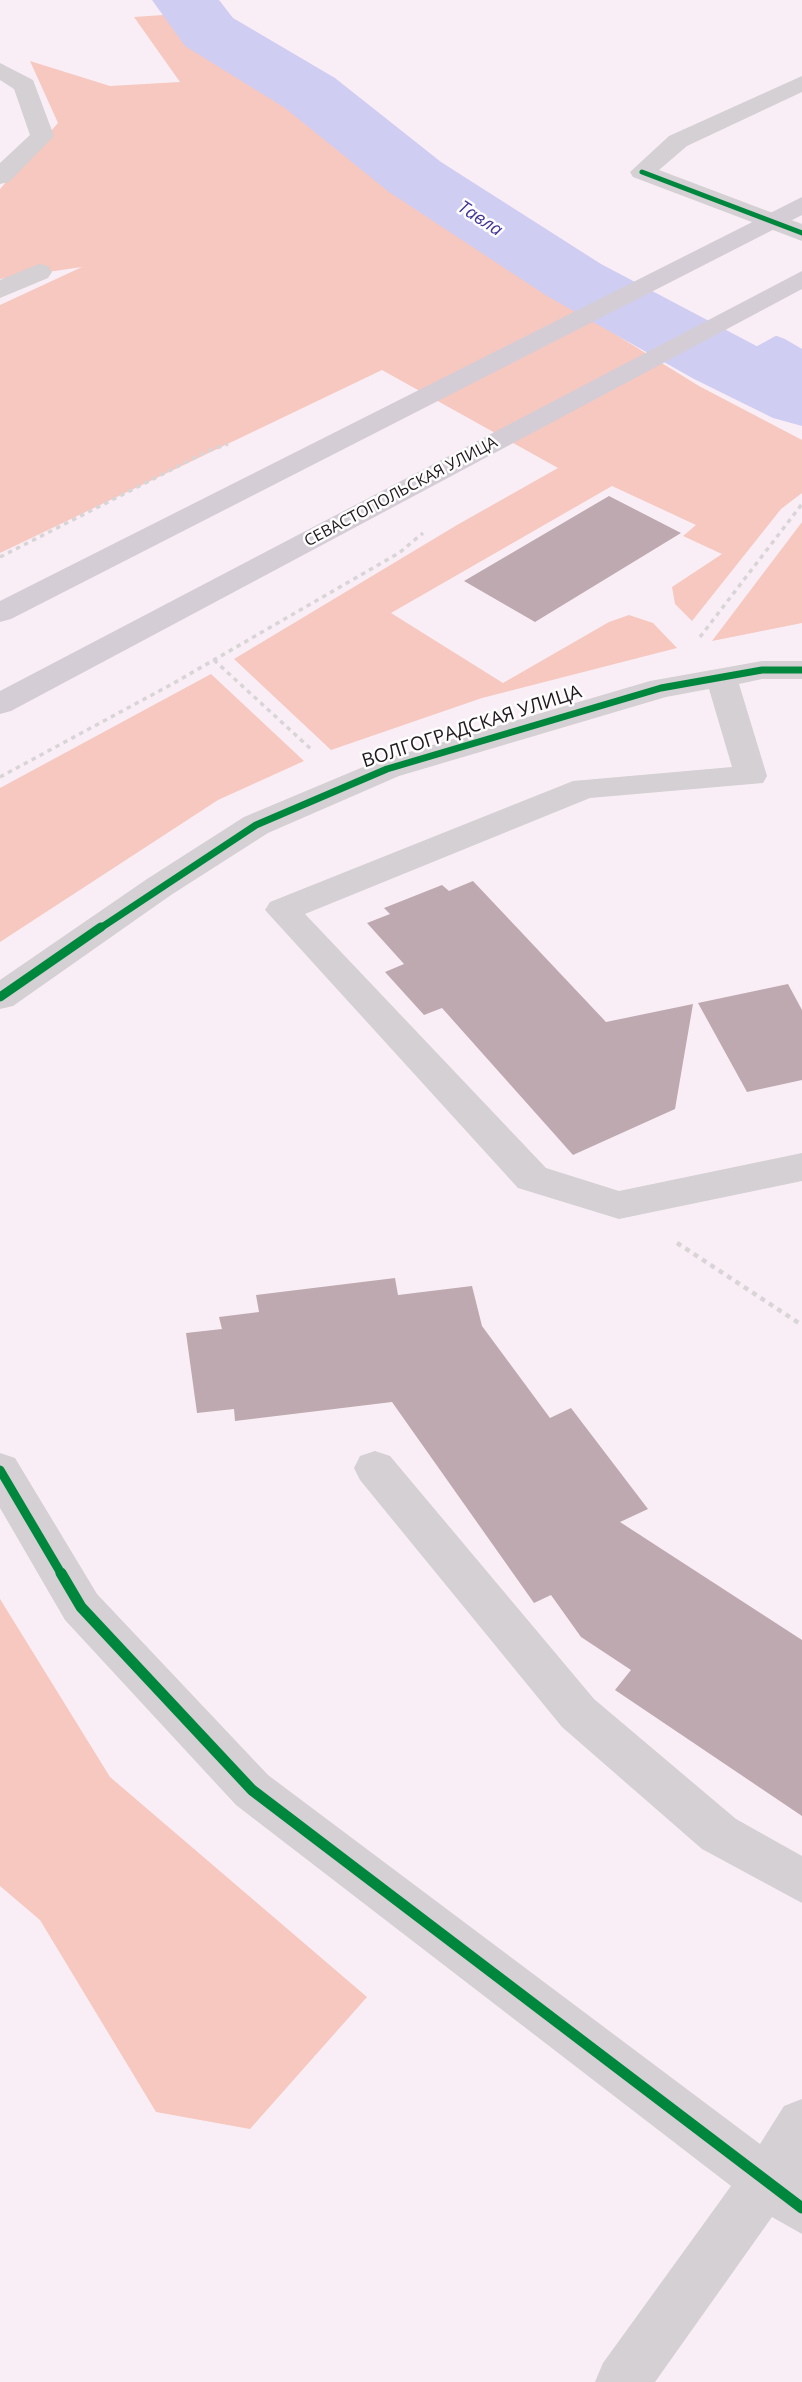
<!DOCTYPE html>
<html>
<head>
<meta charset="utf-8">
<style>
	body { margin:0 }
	canvas { display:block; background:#f9eef5 }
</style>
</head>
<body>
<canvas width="802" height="2382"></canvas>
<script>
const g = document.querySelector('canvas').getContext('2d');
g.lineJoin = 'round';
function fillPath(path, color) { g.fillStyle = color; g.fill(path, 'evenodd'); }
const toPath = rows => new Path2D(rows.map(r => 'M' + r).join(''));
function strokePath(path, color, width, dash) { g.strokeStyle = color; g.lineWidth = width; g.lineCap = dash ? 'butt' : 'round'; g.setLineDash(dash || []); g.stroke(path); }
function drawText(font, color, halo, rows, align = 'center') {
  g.font = font + ' "Open Sans",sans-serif'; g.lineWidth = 5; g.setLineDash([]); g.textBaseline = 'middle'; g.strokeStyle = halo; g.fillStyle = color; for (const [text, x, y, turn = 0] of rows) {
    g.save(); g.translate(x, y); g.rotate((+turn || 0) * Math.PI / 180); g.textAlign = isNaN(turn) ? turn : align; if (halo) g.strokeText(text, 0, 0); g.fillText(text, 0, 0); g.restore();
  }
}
const green = toPath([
	[163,15,308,111,503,265,699,386,802,440,802,493,781,509,692,621,675,604,672,587,722,554,683,536,696,525,612,486,391,613,503,683,609,622,629,615,653,623,677,648,482,698,331,750,234,659,457,525,558,468,382,370,0,553,0,305,82,267,0,279,0,189,58,123,30,61,110,86,180,82,134,17],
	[802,522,802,623,712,641],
	[211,674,304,761,218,800,0,942,0,788],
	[0,1599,110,1777,367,1997,250,2129,156,2112,40,1920,0,1886]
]);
const water = toPath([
	[415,177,486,210,580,264,785,339,802,349,802,417,719,373,541,270,451,208]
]);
const pier = toPath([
	[605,269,781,333,710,372,566,289]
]);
const river = toPath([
	[152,0,219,0,233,18,335,78,441,162,601,264,802,370,802,426,773,418,694,379,547,296,389,192,285,108,185,46,152,0]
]);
const building = toPath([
	[609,496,681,533,535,622,464,581],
	[473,881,606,1022,693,1004,675,1109,573,1155,442,1008,424,1015,385,972,404,964,367,923,390,914,384,908,442,885,449,891],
	[788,984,802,1010,802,1080,747,1092,698,1003],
	[395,1278,398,1295,472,1286,482,1326,550,1418,571,1408,648,1509,620,1522,802,1640,802,1816,615,1690,631,1670,581,1637,551,1595,534,1603,392,1402,235,1421,234,1409,197,1413,186,1333,222,1329,219,1317,259,1312,256,1295]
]);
const pathFar1 = toPath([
	[0,557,208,451,228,444],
	[700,637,802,504],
	[214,660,312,750],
	[0,777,174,683,399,553,423,533]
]);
const path = toPath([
	[677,1243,802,1325]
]);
const minor = toPath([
	[0,63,33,80,54,136,9,182,0,184,0,163,30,135,14,89,0,80,0,63],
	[802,76,802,92,687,146,659,170,802,224,802,241,633,177,630,172,669,136,802,76],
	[39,264,48,266,52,272,48,278,0,298,0,280,39,264],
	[762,661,802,661,802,679,762,679,739,684,767,776,763,783,590,798,305,914,546,1168,619,1191,802,1153,802,1181,619,1219,518,1188,265,910,270,902,573,781,732,767,709,689,666,697,399,776,268,833,171,895,13,1006,0,1009,0,980,147,879,244,817,375,762,650,681,762,661],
	[375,1451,390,1456,594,1699,736,1819,802,1856,802,1903,702,1849,562,1727,360,1480,354,1468,360,1456,375,1451],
	[0,1453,15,1458,97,1594,268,1775,760,2144,784,2106,802,2099,802,2234,772,2217,655,2382,595,2382,603,2363,731,2186,236,1805,65,1620,0,1508,0,1453]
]);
const major = toPath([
	[802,197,802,215,11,619,0,622,0,601,802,197],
	[802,271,802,289,11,711,0,714,0,691,802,271]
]);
const cyclewayFar3 = toPath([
	[642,172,802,233]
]);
const cyclewayFar2 = toPath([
	[99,929,256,825,387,769,661,688,762,670,802,670]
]);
const cyclewayFar1 = toPath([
	[0,997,101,927],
	[0,1470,62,1575]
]);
const cycleway = toPath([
	[61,1573,81,1607,252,1790,802,2208]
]);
const farStreetnames = [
	["СЕВАСТОПОЛЬСКАЯ УЛИЦА",401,492,-28]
];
const farWaternames = [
	["Тавла",480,219,33]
];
const streetNames = [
	["ВОЛГОГРАДСКАЯ УЛИЦА",472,727,-18]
];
fillPath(green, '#f6c8c0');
fillPath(water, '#d0cdf3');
fillPath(pier, '#f9eef5');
fillPath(river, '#d0cdf3');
fillPath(building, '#bfa9b0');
strokePath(pathFar1, '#d9d5d7', 3.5, [4.5, 4.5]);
strokePath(path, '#d9d5d7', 4.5, [5, 5]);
fillPath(minor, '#d4d0d3');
fillPath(major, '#d4cdd6');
strokePath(cyclewayFar3, '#00873e', 5);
strokePath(cyclewayFar2, '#00873e', 7);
strokePath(cyclewayFar1, '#00873e', 9);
strokePath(cycleway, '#00873e', 11);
drawText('16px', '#20191e', '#fdfdfd', farStreetnames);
drawText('italic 18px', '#443796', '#fdfdfd', farWaternames);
drawText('19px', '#20191e', '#fdfdfd', streetNames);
</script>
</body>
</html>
